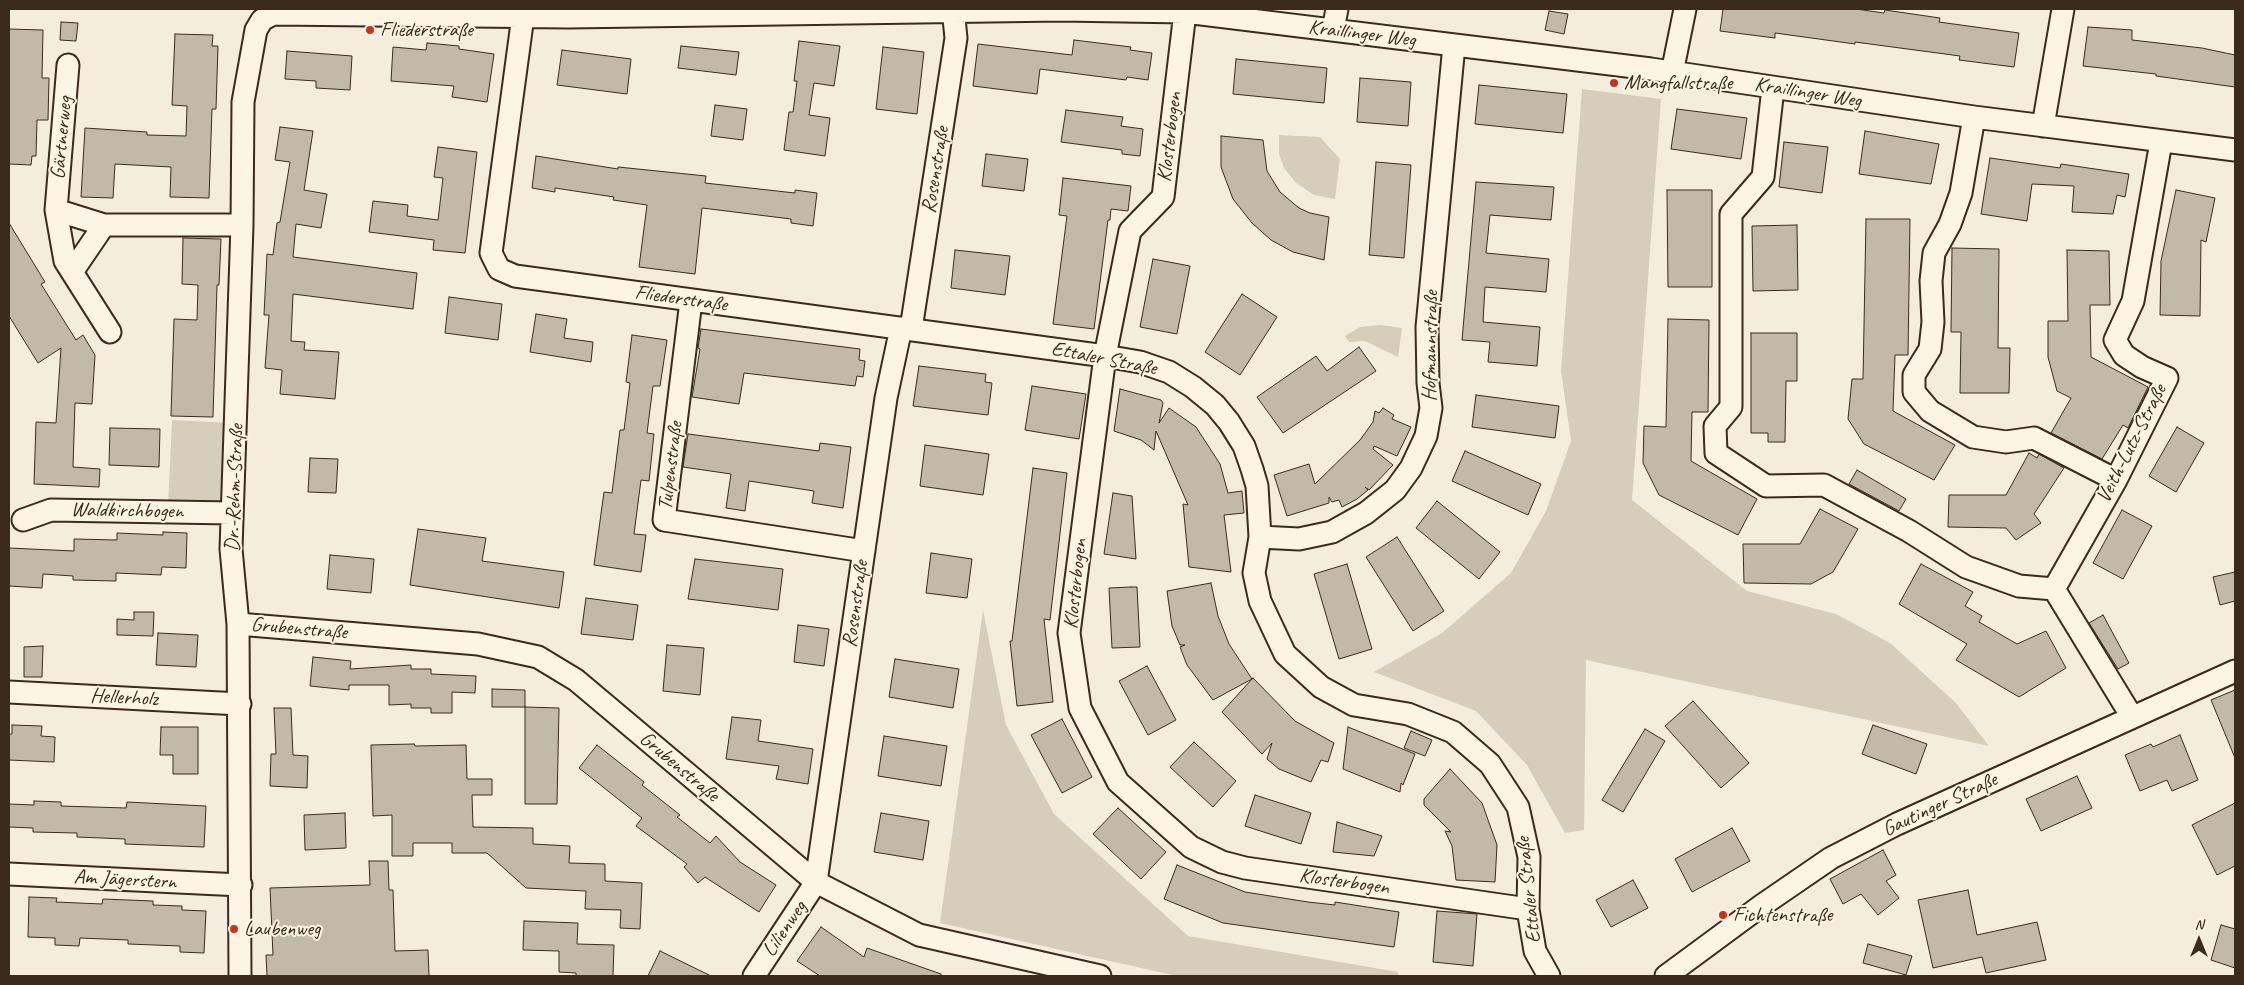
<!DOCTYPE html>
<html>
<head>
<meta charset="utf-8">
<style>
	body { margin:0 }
	#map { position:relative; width:2244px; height:985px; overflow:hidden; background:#f4eddd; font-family:Caveat,sans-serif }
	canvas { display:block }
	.frame { position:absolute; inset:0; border:10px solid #3b2a1e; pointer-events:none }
	.north { position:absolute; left:2174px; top:915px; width:50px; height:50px; -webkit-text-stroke:4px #fcf5e5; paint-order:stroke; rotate:0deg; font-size:14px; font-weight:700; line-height:20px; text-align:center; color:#3b2a1e }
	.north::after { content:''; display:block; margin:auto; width:18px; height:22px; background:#3b2a1e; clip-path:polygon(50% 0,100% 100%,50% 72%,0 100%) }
</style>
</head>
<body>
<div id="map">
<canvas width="2244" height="985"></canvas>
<div class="frame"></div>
<div class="north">N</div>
</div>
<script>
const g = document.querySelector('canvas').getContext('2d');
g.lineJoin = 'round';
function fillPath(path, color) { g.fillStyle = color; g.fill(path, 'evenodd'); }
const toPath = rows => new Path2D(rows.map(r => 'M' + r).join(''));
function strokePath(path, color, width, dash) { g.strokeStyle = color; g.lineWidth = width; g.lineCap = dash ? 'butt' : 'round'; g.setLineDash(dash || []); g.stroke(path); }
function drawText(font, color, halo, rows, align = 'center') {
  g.font = font + ' Caveat,sans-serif'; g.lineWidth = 4; g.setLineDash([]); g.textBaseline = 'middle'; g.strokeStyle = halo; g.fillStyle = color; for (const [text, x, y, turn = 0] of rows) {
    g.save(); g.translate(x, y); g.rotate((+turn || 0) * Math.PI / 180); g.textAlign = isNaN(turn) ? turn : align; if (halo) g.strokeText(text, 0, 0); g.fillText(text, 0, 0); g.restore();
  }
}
const green = toPath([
	[1582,89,1661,99,1632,500,1747,591,1836,614,1890,643,1956,703,1989,746,1586,660,1584,830,1565,833,1527,765,1476,711,1374,672,1442,633,1511,573,1546,511,1571,441,1561,371],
	[1279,135,1320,137,1340,159,1335,199,1314,195,1296,183,1284,168,1279,154],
	[1380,325,1402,328,1398,357,1365,341,1349,342,1345,336,1360,327],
	[172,420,231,423,227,509,168,506],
	[983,610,1006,725,1054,814,1188,936,1398,972,1398,976,1177,976,940,923]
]);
const building = toPath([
	[1723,9,1856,9,1884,13,1885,10,1940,18,1939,22,2019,33,2014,67,1959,60,1960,56,1855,42,1855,44,1775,33,1775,38,1720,31,1723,9],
	[1549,11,1568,14,1564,34,1545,30,1549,11],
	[61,22,78,23,76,41,60,40,61,22],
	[2088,27,2132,30,2132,40,2202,48,2235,55,2235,87,2156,76,2156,74,2083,66,2088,27],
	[9,29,43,30,42,78,49,78,48,120,37,120,36,156,32,156,31,165,9,164,9,29],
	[175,34,213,35,212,46,218,46,216,109,212,109,209,198,170,197,171,167,115,164,113,198,81,197,85,128,147,132,147,135,186,136,187,106,172,105,175,34],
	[1074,40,1131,47,1130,50,1152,53,1148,80,1127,77,1126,80,1040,69,1037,94,973,86,978,44,1072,55,1074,40],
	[799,41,840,46,834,86,814,83,809,115,830,118,825,156,784,150,789,112,793,112,797,81,794,81,799,41],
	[427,43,459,46,459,49,494,54,487,102,452,97,454,86,391,81,393,47,426,50,427,43],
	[681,46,739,52,736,75,678,68,681,46],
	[883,47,924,52,917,114,876,109,883,47],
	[562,50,631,59,627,94,557,85,562,50],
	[287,51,352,56,350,90,316,88,316,81,285,79,287,51],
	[1236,59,1327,68,1324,103,1233,94,1236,59],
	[1360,78,1411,82,1408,126,1357,122,1360,78],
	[1479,85,1567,94,1563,133,1475,124,1479,85],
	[715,105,747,109,743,140,711,136,715,105],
	[1677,109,1747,118,1741,159,1671,149,1677,109],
	[1066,110,1123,117,1121,126,1143,129,1140,156,1122,154,1122,150,1061,142,1066,110],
	[280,127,313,131,304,190,327,194,321,228,296,224,293,257,417,273,413,309,293,294,291,341,305,342,304,350,339,352,335,399,280,394,282,370,265,368,269,315,264,315,267,254,273,255,277,223,280,222,290,162,275,160,280,127],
	[1865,131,1939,144,1931,184,1859,174,1865,131],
	[1221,136,1263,140,1267,171,1280,192,1299,208,1310,213,1329,217,1324,260,1293,252,1271,240,1252,223,1233,199,1221,167,1221,136],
	[1784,142,1828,147,1822,193,1779,187,1784,142],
	[438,147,477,152,465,253,433,250,434,240,369,232,373,201,408,205,407,216,438,220,443,178,434,177,438,147],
	[986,154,1028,159,1024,191,982,186,986,154],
	[536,156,618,169,618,167,706,176,705,183,795,193,795,190,817,193,813,226,791,223,791,219,702,208,695,274,639,267,647,205,613,200,614,197,555,188,555,192,532,188,536,156],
	[1990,158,2060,168,2061,164,2129,174,2125,197,2117,195,2113,214,2072,212,2074,186,2032,184,2027,221,1981,214,1990,158],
	[1376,162,1411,165,1404,258,1369,255,1376,162],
	[1063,178,1131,186,1128,211,1111,209,1110,220,1108,220,1094,329,1053,324,1067,216,1059,215,1063,178],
	[1476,182,1554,187,1551,220,1490,215,1486,253,1549,259,1546,292,1485,287,1483,322,1540,327,1537,366,1488,362,1490,342,1462,340,1476,182],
	[1667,190,1712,190,1712,287,1668,287,1667,190],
	[2176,190,2215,198,2206,242,2201,240,2200,316,2160,315,2161,261,2176,190],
	[1866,219,1910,219,1908,355,1895,355,1893,411,1955,445,1934,480,1864,444,1848,419,1852,379,1863,379,1866,219],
	[9,223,45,282,41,284,76,340,83,335,95,355,92,404,75,403,73,467,100,469,99,487,34,484,36,422,56,423,61,348,38,363,9,316,9,223],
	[1797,225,1798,290,1753,291,1752,226,1797,225],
	[183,238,221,239,219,285,217,285,213,417,171,416,174,319,197,320,198,285,182,284,183,238],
	[1952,248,1999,249,1998,348,2010,348,2009,393,1960,393,1961,332,1951,332,1952,248],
	[955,250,1010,256,1005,295,951,288,955,250],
	[2067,250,2109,251,2110,305,2090,305,2091,357,2148,387,2128,428,2123,425,2102,459,2051,433,2071,398,2057,391,2048,357,2048,321,2068,321,2067,250],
	[1153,259,1190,266,1177,334,1140,327,1153,259],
	[1242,294,1277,317,1240,375,1205,352,1242,294],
	[449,297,502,304,498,340,445,333,449,297],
	[536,314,567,319,564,338,593,342,591,362,530,352,536,314],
	[1668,319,1709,320,1708,412,1692,412,1691,461,1757,499,1738,535,1659,495,1643,463,1644,426,1666,427,1668,319],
	[701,329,860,349,859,360,865,361,863,377,857,376,855,386,744,373,739,404,692,397,700,349,698,348,701,329],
	[1751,333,1797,333,1797,381,1786,381,1785,442,1768,442,1768,433,1751,433,1751,333],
	[632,335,667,340,660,386,653,386,647,433,654,434,649,481,641,480,634,534,646,535,641,572,594,565,604,492,612,493,620,430,624,430,630,383,626,382,632,335],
	[1359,347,1376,371,1283,433,1257,397,1316,356,1327,371,1359,347],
	[919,366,986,374,985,382,992,383,988,415,913,406,919,366],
	[1032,386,1086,394,1079,439,1025,430,1032,386],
	[1120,389,1161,400,1163,403,1159,423,1169,408,1196,427,1220,464,1228,493,1242,491,1244,513,1224,515,1231,572,1189,567,1183,504,1188,505,1156,431,1154,450,1141,440,1114,431,1120,389],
	[1476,395,1559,406,1555,438,1472,427,1476,395],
	[1383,408,1394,415,1392,419,1411,427,1397,456,1374,446,1373,449,1393,465,1369,490,1365,487,1368,490,1357,499,1342,507,1339,500,1332,502,1329,497,1329,503,1287,516,1274,475,1309,464,1315,484,1360,440,1373,422,1375,411,1379,413,1383,408],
	[2177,427,2204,443,2176,492,2149,476,2177,427],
	[110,428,160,429,159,467,109,465,110,428],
	[688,434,819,451,820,443,851,447,843,508,812,503,814,491,749,481,745,511,726,508,731,474,683,467,688,434],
	[925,445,989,454,983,495,920,486,925,445],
	[1465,451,1541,484,1528,515,1452,481,1465,451],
	[2029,453,2037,458,2039,454,2064,468,2034,514,2041,523,2016,540,2006,528,1948,527,1949,495,2006,495,2029,453],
	[310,458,338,459,336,493,308,492,310,458],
	[1033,468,1067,473,1050,620,1044,619,1053,702,1017,706,1010,641,1012,641,1033,468],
	[1857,470,1906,499,1899,511,1849,484,1857,470],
	[1113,493,1132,496,1136,559,1104,554,1113,493],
	[1437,501,1500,552,1479,579,1416,528,1437,501],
	[1820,509,1858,529,1833,572,1811,584,1744,583,1743,544,1800,544,1820,509],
	[2122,510,2152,526,2123,579,2093,563,2122,510],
	[418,529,486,538,482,561,564,572,559,608,410,585,418,529],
	[163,532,187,533,186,568,162,567,161,575,116,573,116,581,73,580,73,576,43,574,42,588,9,586,9,548,74,551,74,539,117,540,117,533,163,535,163,532],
	[1397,537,1444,611,1413,631,1366,557,1397,537],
	[931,553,972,559,967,598,926,593,931,553],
	[330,555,374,559,371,593,327,589,330,555],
	[695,559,783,569,778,610,688,599,695,559],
	[1347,564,1372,649,1339,659,1314,574,1347,564],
	[1921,564,1973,592,1965,606,1982,616,1979,622,2017,644,2046,631,2066,668,2019,697,1956,660,1967,644,1899,604,1921,564],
	[2235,572,2235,601,2220,605,2213,577,2235,572],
	[1211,583,1218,616,1229,644,1252,679,1213,700,1187,665,1180,647,1185,645,1180,645,1172,626,1167,591,1211,583],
	[1131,587,1137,587,1140,647,1112,648,1109,588,1131,587],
	[586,598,638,605,633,640,581,634,586,598],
	[134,612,154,612,153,636,117,635,117,619,134,620,134,612],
	[2103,615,2129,663,2118,669,2089,623,2103,615],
	[798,625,829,629,824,666,794,662,798,625],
	[158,633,198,635,196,667,156,665,158,633],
	[667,645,704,648,700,695,663,691,667,645],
	[43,646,42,677,24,677,24,647,43,646],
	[313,657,351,661,350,669,411,665,411,669,431,669,431,674,476,676,475,693,452,692,452,713,431,713,431,708,411,708,411,704,389,705,389,685,349,685,349,690,310,686,313,657],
	[895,659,959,669,953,708,889,697,895,659],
	[1147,666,1176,720,1148,735,1119,681,1147,666],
	[1253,678,1295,721,1334,743,1328,762,1321,760,1311,782,1279,769,1267,759,1272,743,1262,754,1222,712,1253,678],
	[492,689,525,690,525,707,492,707,492,689],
	[2235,690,2235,758,2211,700,2235,690],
	[1693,701,1749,763,1721,788,1665,726,1693,701],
	[525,707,559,708,557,804,525,804,525,707],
	[274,708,291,708,293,755,308,756,307,788,270,786,271,754,276,754,274,708],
	[732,717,761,720,758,741,813,749,808,784,776,779,779,766,726,759,732,717],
	[1062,719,1092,777,1062,793,1031,735,1062,719],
	[12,725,42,726,41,736,55,737,54,762,9,760,9,734,12,734,12,725],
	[1873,725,1927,744,1916,774,1862,754,1873,725],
	[161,727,198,727,198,774,173,774,173,755,160,755,161,727],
	[1348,727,1415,754,1403,785,1401,783,1400,792,1343,769,1348,727],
	[1645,729,1665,741,1623,812,1602,800,1645,729],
	[1411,731,1432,740,1425,756,1404,748,1411,731],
	[2180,735,2198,780,2172,791,2167,780,2140,791,2125,755,2151,744,2153,747,2180,735],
	[884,736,947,746,941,786,878,776,884,736],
	[1194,742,1236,781,1213,807,1170,767,1194,742],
	[414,744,415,746,466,745,467,779,492,779,492,795,472,795,473,827,533,828,533,844,570,846,569,863,605,864,605,881,642,883,640,929,620,928,621,910,585,909,586,891,526,888,487,853,452,853,452,843,413,843,413,856,392,856,392,815,373,816,371,745,414,744],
	[597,745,644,782,642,785,680,815,677,817,710,843,716,836,740,862,776,885,759,912,705,877,698,883,684,867,687,864,636,826,642,818,579,768,597,745],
	[1450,769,1482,803,1497,845,1495,882,1456,880,1452,846,1445,831,1451,832,1424,805,1424,799,1450,769],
	[2077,776,2092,808,2041,831,2026,799,2077,776],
	[1255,795,1311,813,1301,844,1245,826,1255,795],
	[34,801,61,802,61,806,126,808,127,802,206,806,204,847,125,844,125,839,77,837,77,833,33,832,33,828,9,827,9,804,34,805,34,801],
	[2235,803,2235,866,2217,875,2192,825,2235,803],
	[1118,808,1166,852,1141,879,1093,834,1118,808],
	[345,813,346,848,305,850,304,815,345,813],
	[881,813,929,821,923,860,874,852,881,813],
	[1337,822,1382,836,1374,856,1333,852,1337,822],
	[1732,828,1750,861,1692,892,1675,859,1732,828],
	[1883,850,1896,875,1886,881,1899,898,1878,915,1861,894,1843,904,1830,879,1883,850],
	[369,861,388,861,389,890,393,890,395,951,428,950,429,976,267,976,266,955,273,955,270,888,370,885,369,861],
	[1177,865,1245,892,1308,902,1335,905,1335,902,1399,912,1394,947,1223,923,1164,899,1177,865],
	[1633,880,1648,908,1611,927,1596,900,1633,880],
	[1968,890,1977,935,2037,922,2046,960,1986,973,1982,957,1933,968,1918,900,1968,890],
	[29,897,57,898,56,902,102,904,103,899,153,901,153,905,182,906,182,910,206,911,204,953,180,952,180,946,128,944,128,940,80,938,79,946,55,945,55,938,28,937,29,897],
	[1437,911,1477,914,1473,966,1433,962,1437,911],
	[524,921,578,923,577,944,614,945,613,976,576,976,576,973,559,972,559,951,523,950,524,921],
	[2221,925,2235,929,2235,968,2211,960,2221,925],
	[821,927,864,957,867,948,941,974,941,976,820,976,797,961,821,927],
	[1868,944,1912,956,1906,975,1863,963,1868,944],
	[660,951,711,976,648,976,660,951]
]);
const street = toPath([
	[1185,12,1163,197,1130,231,1105,356,1069,633,1080,708,1118,782,1191,847,1222,862,1245,868,1528,909],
	[523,16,491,253,499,269,515,276,1105,356,1140,362,1169,372,1193,387,1215,405,1229,422,1244,446,1252,469,1257,486,1260,537,1254,573,1260,601,1285,654,1321,687,1354,705,1408,714,1453,732,1490,764,1518,807,1529,857,1528,909,1535,951,1549,976],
	[1333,30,1337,9],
	[68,65,56,210,104,225,242,225],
	[1672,73,1685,9],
	[1773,88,1763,177,1731,214,1731,407,1715,426,1716,453,1766,486,1824,485,1909,531,1966,567,2019,586,2054,589],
	[1974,117,1961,193,1950,224,1934,253,1931,281,1933,322,1930,349,1914,375,1914,392,1930,411,1973,437,2006,442,2034,438,2116,480],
	[2043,126,2063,9],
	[56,210,65,261,110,332],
	[72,272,104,225],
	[691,301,664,520,864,551],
	[911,329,956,38,953,9],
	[23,520,51,510,232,513],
	[1260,537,1299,539,1332,532,1366,513,1395,490,1411,468,1426,436,1431,408,1428,383,1427,327,1454,45],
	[238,624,478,644,538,657,576,680,816,882,919,935,1100,976],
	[9,692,240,704],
	[2132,717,2054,589,2116,480,2167,378,2142,367,2124,355,2115,340,2133,301,2161,142],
	[9,874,241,885],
	[240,976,238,624,231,549,242,225,243,102,256,30,262,20,273,14,569,17,1061,10,1185,12,1651,69,1974,117,2235,150],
	[754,976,816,882,886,398,901,328],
	[1666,976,1761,906,1831,858,1897,824,2235,671]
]);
const markers = [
	[370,30,5,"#c8321e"],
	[1614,83,5,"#c8321e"],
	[1723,915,5,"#c8321e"],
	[234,929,5,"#c8321e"]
];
const poiNames = [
	["Fliederstraße",380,30],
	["Mangfallstraße",1624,83],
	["Fichtenstraße",1733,915],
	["Laubenweg",244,929]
];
const streetNames = [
	["Kraillinger Weg",1362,34,7],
	["Kraillinger Weg",1808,93,9],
	["Klosterbogen",1170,137,-83],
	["Gärtnerweg",62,138,-85],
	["Rosenstraße",936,170,-81],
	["Fliederstraße",681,299,8],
	["Hofmannstraße",1431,346,-89],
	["Ettaler Straße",1104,359,11],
	["Veith-Lutz-Straße",2132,444,-63],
	["Tulpenstraße",671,466,-83],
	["Dr.-Rehm-Straße",235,488,-88],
	["Waldkirchbogen",127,511,1],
	["Klosterbogen",1076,584,-84],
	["Rosenstraße",856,604,-82],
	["Grubenstraße",299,629,5],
	["Hellerholz",124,698,3],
	["Grubenstraße",679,767,40],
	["Gautinger Straße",1940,805,-25],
	["Am Jägerstern",125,880,3],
	["Klosterbogen",1344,882,8],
	["Ettaler Straße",1529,890,-96],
	["Lilienweg",785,929,-56]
];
fillPath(green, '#d6cdbd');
fillPath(building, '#c3b9aa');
strokePath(building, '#3b2a1e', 1);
strokePath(street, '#3b2a1e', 25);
strokePath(street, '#fcf5e5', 21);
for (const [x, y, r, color] of markers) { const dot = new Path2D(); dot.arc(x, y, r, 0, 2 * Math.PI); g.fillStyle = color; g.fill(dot); strokePath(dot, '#fcf5e5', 2); }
drawText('21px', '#3b2a1e', '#fcf5e5', poiNames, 'left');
drawText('21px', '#3b2a1e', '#fcf5e5', streetNames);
</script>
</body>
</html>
